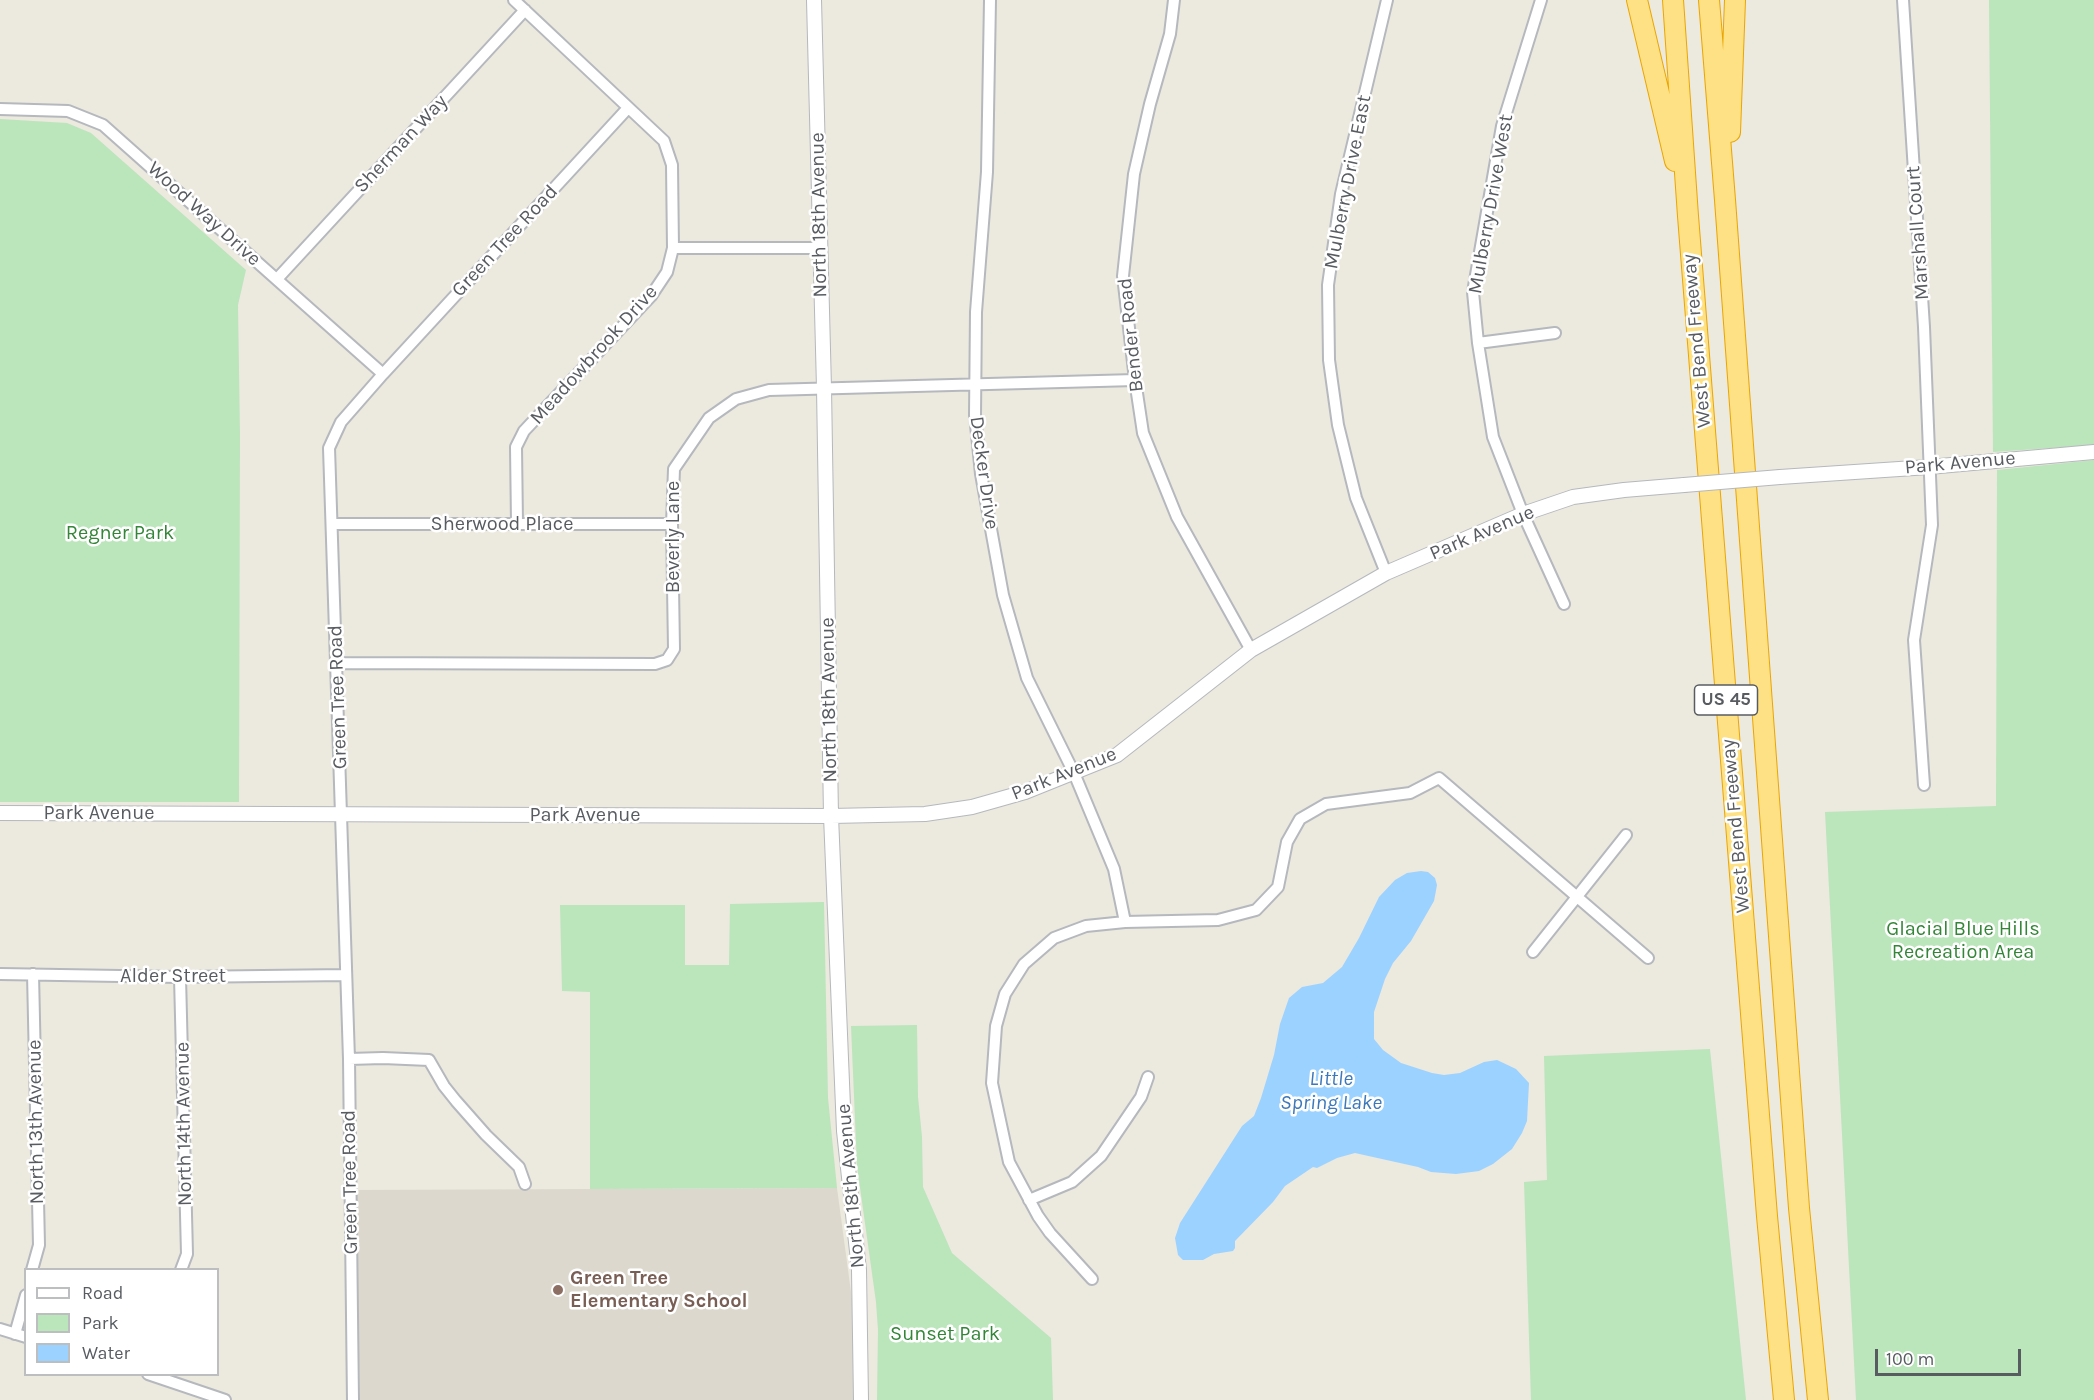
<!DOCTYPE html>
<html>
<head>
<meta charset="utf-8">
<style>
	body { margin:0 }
	#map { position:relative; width:2094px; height:1400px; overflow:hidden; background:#ece9df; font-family:Karla,sans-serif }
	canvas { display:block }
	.legend { position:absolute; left:24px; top:1268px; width:195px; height:108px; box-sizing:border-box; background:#fff; border:2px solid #bcbec0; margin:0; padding:8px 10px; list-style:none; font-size:18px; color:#585c61 }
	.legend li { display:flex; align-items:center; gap:12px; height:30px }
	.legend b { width:30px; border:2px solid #bcbec0 }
	.scale { position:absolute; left:1875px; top:1349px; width:146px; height:27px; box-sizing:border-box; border:3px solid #585c61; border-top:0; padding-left:8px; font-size:18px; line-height:21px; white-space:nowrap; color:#585c61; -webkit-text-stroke:4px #fff; paint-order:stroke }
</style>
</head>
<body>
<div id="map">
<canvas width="2094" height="1400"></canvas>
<ul class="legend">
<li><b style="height:8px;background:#fff"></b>Road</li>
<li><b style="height:16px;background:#bbe5bb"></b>Park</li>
<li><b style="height:16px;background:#9cd2ff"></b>Water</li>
</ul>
<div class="scale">100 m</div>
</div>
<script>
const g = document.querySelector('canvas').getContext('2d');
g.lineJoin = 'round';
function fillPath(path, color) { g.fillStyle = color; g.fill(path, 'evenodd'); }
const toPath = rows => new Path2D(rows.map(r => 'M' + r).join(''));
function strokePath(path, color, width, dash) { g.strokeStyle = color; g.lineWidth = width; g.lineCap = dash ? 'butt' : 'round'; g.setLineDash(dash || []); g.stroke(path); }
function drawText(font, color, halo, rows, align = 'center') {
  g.font = font + ' Karla,sans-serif'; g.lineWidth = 5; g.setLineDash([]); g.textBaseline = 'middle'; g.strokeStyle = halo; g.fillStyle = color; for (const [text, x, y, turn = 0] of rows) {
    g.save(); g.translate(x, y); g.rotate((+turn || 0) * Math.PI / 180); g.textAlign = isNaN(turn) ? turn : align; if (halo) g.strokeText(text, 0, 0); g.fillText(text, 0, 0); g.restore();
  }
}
const education = toPath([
	[837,1188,853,1307,854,1400,360,1400,355,1190]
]);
const green = toPath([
	[1989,0,2094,0,2094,445,1993,452],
	[0,119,67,123,91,133,246,270,238,305,240,435,239,802,0,802],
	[2094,460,2094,1400,1856,1400,1825,812,1996,806,1997,470],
	[824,902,828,1098,837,1188,590,1189,590,992,562,991,560,905,685,905,685,965,729,965,730,904],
	[917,1025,918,1097,922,1137,923,1187,952,1253,1051,1338,1053,1400,877,1400,878,1330,876,1302,857,1166,851,1026],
	[1710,1049,1746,1400,1531,1400,1524,1182,1547,1180,1544,1056]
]);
const water = toPath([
	[1421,871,1428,872,1435,878,1437,885,1434,901,1411,941,1393,963,1385,979,1374,1012,1374,1039,1383,1050,1401,1063,1432,1073,1444,1075,1460,1073,1484,1062,1497,1060,1516,1069,1529,1083,1527,1121,1522,1133,1512,1149,1493,1164,1479,1171,1456,1174,1431,1172,1418,1167,1355,1153,1337,1158,1317,1168,1313,1167,1285,1186,1273,1202,1235,1241,1235,1248,1233,1251,1214,1254,1203,1260,1183,1260,1178,1255,1175,1238,1180,1223,1242,1126,1254,1116,1261,1098,1274,1055,1280,1024,1289,998,1302,987,1323,983,1342,967,1359,938,1379,897,1395,880,1407,873]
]);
const minor = toPath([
	[514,0,664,141,672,165,673,248,667,272,651,296,524,431,516,447,517,523],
	[990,0,987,172,976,312,975,415,981,474,1003,595,1027,678,1074,773,1114,869,1125,922],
	[1174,0,1170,34,1150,104,1134,174,1123,276,1135,380,1143,433,1177,517,1251,650],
	[1541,0,1502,126,1473,292,1478,343,1493,437,1523,514,1564,604],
	[1903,0,1924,327,1932,525,1914,640,1924,785],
	[0,109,68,111,103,125,383,374],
	[673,248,820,248],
	[277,279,525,10],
	[1478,343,1555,333],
	[333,524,672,524],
	[1386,573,1356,498,1338,425,1329,360,1328,285,1341,194,1387,0],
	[337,663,655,664,667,660,674,649,672,524,674,469,709,418,736,399,769,390,1135,380],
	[1533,952,1626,835],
	[0,974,180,977,346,975],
	[180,977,187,1254,181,1270],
	[349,1059,383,1058,429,1060,444,1086,456,1101,486,1135,519,1167,525,1184],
	[1029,1200,1072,1182,1101,1156,1141,1097,1148,1077],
	[32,1270,39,1245,33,974],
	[1092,1279,1050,1233,1038,1216,1009,1162,992,1083,996,1026,1005,994,1024,964,1054,938,1086,926,1125,922,1218,920,1256,910,1278,887,1287,842,1300,819,1326,804,1410,793,1439,778,1648,958],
	[0,1329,26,1337],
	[15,1334,26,1295],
	[148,1374,225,1400],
	[353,1400,349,1059,329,448,341,422,383,374,628,108]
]);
const tertiary = toPath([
	[814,0,824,388,831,816,844,1131,859,1270,861,1400],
	[1780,477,1929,467,2094,452],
	[0,813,831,816,925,814,972,807,1025,792,1117,755,1251,650,1386,573,1523,514,1573,497,1624,490,1684,485]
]);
const motorway = toPath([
	[1637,0,1675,161],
	[1673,0,1688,216,1767,1216,1784,1400],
	[1709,0,1725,200,1799,1208,1818,1400],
	[1730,132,1735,0]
]);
const tertiaryBridge = toPath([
	[1684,485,1780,477]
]);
const markers = [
	[558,1290,6,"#8d6e63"]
];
const shields = [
	[1726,700,63]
];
const shieldNames = [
	["US 45",1726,700]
];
const streetNames = [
	["Sherman Way",401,144,-47],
	["Mulberry Drive East",1348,182,-79],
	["Mulberry Drive West",1491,204,-80],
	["Wood Way Drive",204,214,42],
	["North 18th Avenue",819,215,-91],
	["Marshall Court",1918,233,-94],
	["Green Tree Road",505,241,-47],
	["Bender Road",1131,335,-96],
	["West Bend Freeway",1697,341,-95],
	["Meadowbrook Drive",594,355,-48],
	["Park Avenue",1960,463,-5],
	["Decker Drive",984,473,82],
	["Sherwood Place",502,524],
	["Park Avenue",1482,533,-23],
	["Beverly Lane",673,537,-90],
	["Green Tree Road",338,697,-92],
	["North 18th Avenue",829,700,-91],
	["Park Avenue",1064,774,-22],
	["Park Avenue",99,813],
	["Park Avenue",585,815],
	["West Bend Freeway",1736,826,-95],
	["Alder Street",173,976],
	["North 13th Avenue",36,1122,-91],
	["North 14th Avenue",184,1124,-91],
	["Green Tree Road",350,1182,-91],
	["North 18th Avenue",851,1186,-95]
];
const parkNames = [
	["Regner Park",120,533],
	["Glacial Blue Hills",1963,929],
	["Recreation Area",1963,952],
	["Sunset Park",945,1334]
];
const educationNames = [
	["Green Tree",570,1278],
	["Elementary School",570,1301]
];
const waterNames = [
	["Little",1331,1079],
	["Spring Lake",1331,1103]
];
fillPath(education, '#dcd8ce');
fillPath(green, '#bbe5bb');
fillPath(water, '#9cd2ff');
strokePath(minor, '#b5b8bd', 14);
strokePath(tertiary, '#b5b8bd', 16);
strokePath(motorway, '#eba500', 22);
strokePath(minor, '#fff', 10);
strokePath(tertiary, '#fff', 14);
strokePath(motorway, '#fee184', 20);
strokePath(tertiaryBridge, '#b5b8bd', 16, []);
strokePath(tertiaryBridge, '#fff', 14);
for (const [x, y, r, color] of markers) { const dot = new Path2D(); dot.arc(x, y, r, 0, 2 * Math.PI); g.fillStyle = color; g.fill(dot); strokePath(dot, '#fff', 2); }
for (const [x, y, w] of shields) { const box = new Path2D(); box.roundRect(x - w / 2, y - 15, w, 30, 4.5); g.fillStyle = '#fff'; g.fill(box); strokePath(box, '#585c61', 1.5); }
drawText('bold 18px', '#585c61', null, shieldNames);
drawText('20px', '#585c61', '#fff', streetNames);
drawText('20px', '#338538', '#fff', parkNames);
drawText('bold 20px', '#785e54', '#fff', educationNames, 'left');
drawText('italic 21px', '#3c78ba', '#fff', waterNames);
</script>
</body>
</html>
